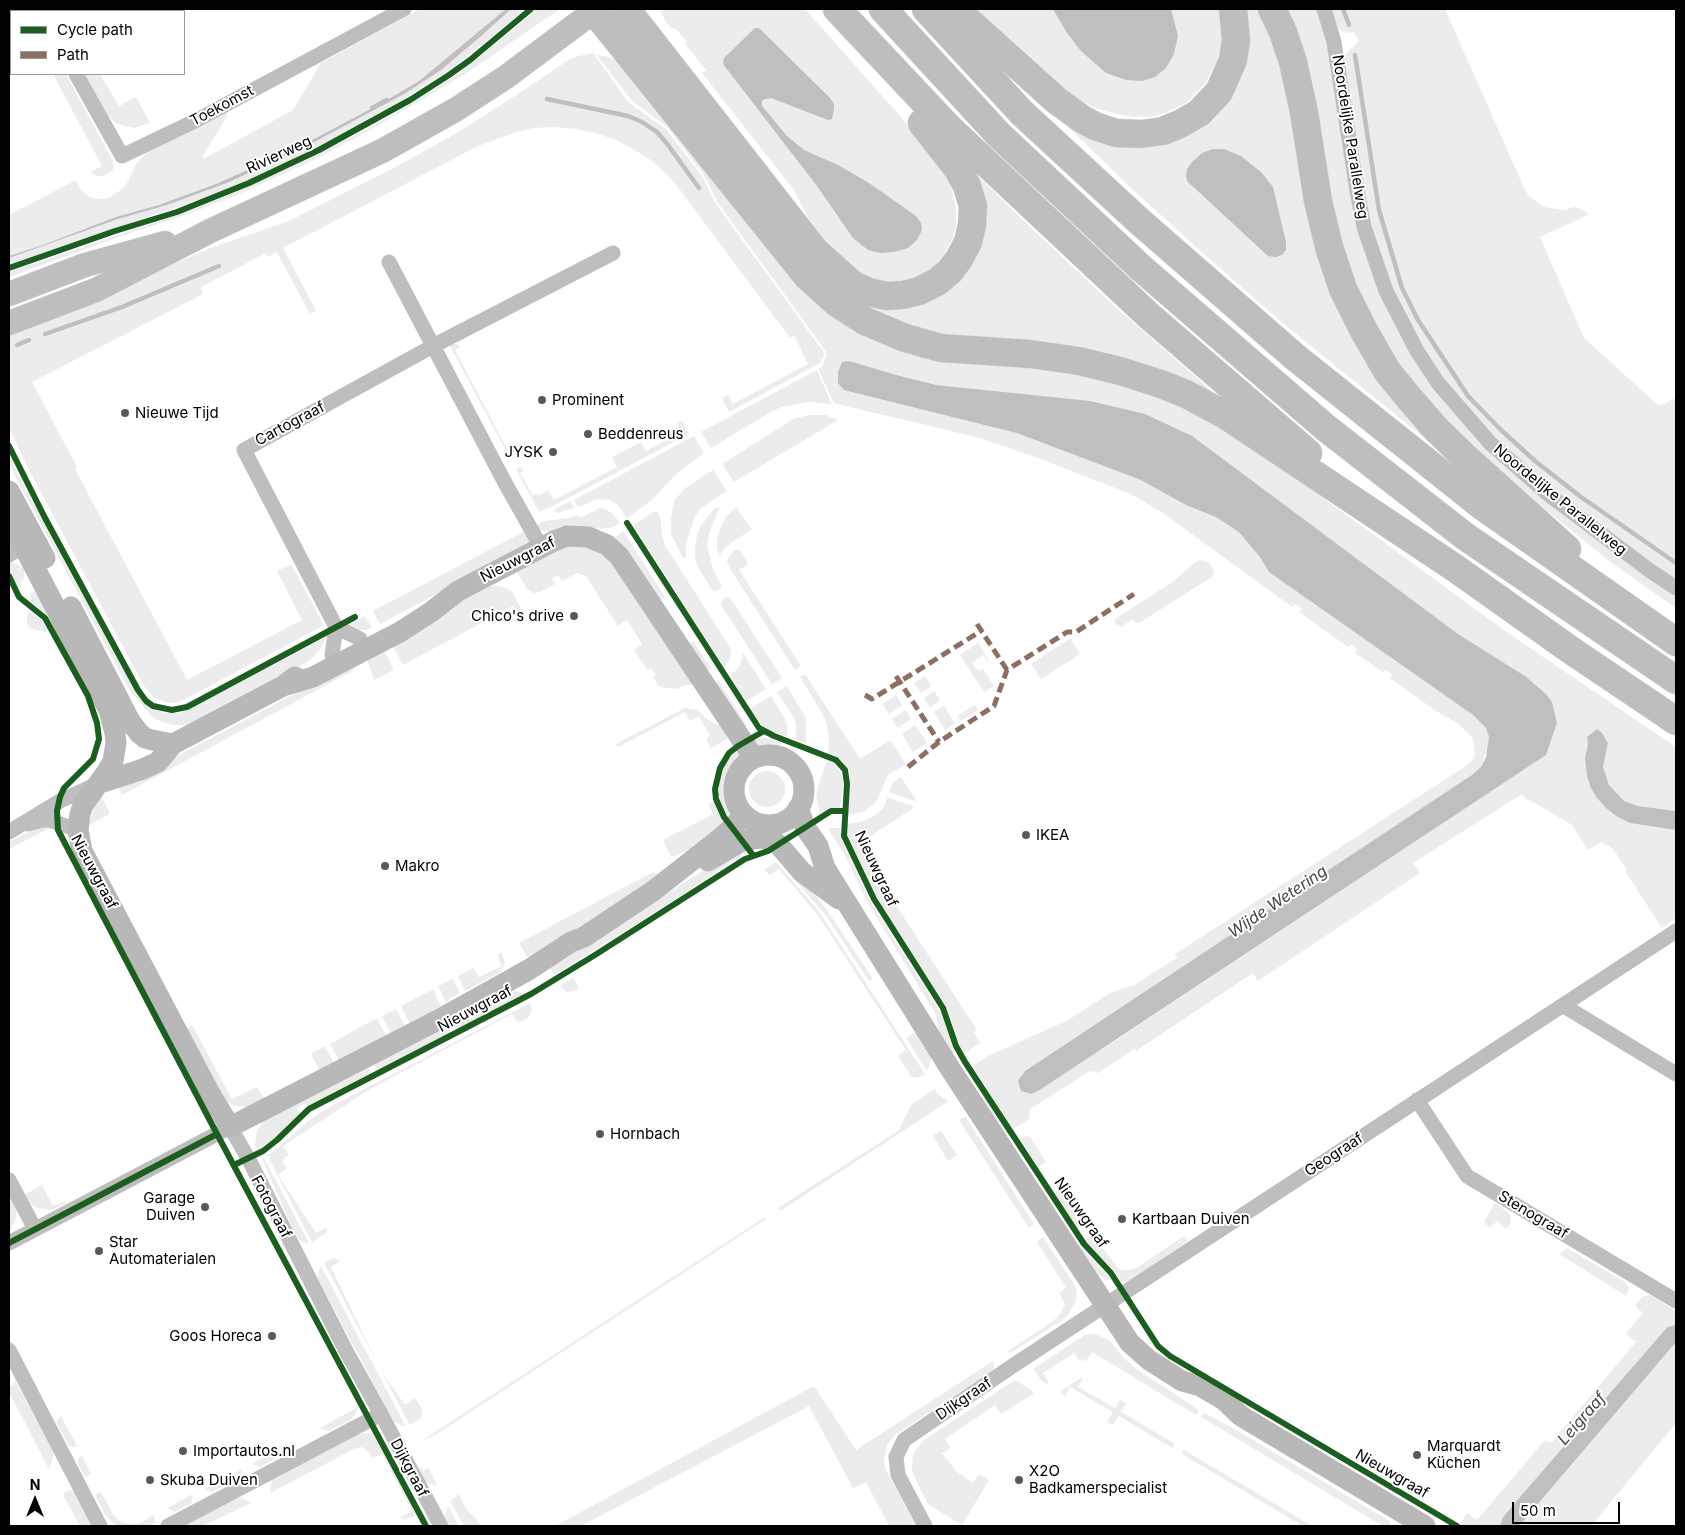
<!DOCTYPE html>
<html>
<head>
<meta charset="utf-8">
<style>
	body { margin:0 }
	#map { position:relative; width:1685px; height:1535px; overflow:hidden; background:#fff; font-family:Inter,sans-serif }
	canvas { display:block }
	.frame { position:absolute; inset:0; border:10px solid #000; pointer-events:none }
	.legend { position:absolute; left:10px; top:10px; width:175px; height:65px; box-sizing:border-box; background:#fff; border:1px solid #999; margin:0; padding:6px 9px; list-style:none; font-size:15px; color:#000 }
	.legend li { display:flex; align-items:center; gap:10px; height:25px }
	.legend b { width:25px; border:1px solid #999 }
	.north { position:absolute; left:10px; top:1475px; width:50px; height:50px; -webkit-text-stroke:4px #fff; paint-order:stroke; rotate:0deg; font-size:14px; font-weight:700; line-height:20px; text-align:center; color:#000 }
	.north::after { content:''; display:block; margin:auto; width:18px; height:22px; background:#000; clip-path:polygon(50% 0,100% 100%,50% 72%,0 100%) }
	.scale { position:absolute; left:1512px; top:1502px; width:108px; height:22px; box-sizing:border-box; border:2px solid #000; border-top:0; padding-left:6px; font-size:15px; line-height:18px; white-space:nowrap; color:#000; -webkit-text-stroke:4px #fff; paint-order:stroke }
</style>
</head>
<body>
<div id="map">
<canvas width="1685" height="1535"></canvas>
<div class="frame"></div>
<ul class="legend">
<li><b style="height:6px;background:#1b5e20"></b>Cycle path</li>
<li><b style="height:6px;background:#8d6e63"></b>Path</li>
</ul>
<div class="north">N</div>
<div class="scale">50 m</div>
</div>
<script>
const g = document.querySelector('canvas').getContext('2d');
g.lineJoin = 'round';
function fillPath(path, color) { g.fillStyle = color; g.fill(path, 'evenodd'); }
const toPath = rows => new Path2D(rows.map(r => 'M' + r).join(''));
function strokePath(path, color, width, dash) { g.strokeStyle = color; g.lineWidth = width; g.lineCap = dash ? 'butt' : 'round'; g.setLineDash(dash || []); g.stroke(path); }
function drawText(font, color, halo, rows, align = 'center') {
  g.font = font + ' Inter,sans-serif'; g.lineWidth = 4; g.setLineDash([]); g.textBaseline = 'middle'; g.strokeStyle = halo; g.fillStyle = color; for (const [text, x, y, turn = 0] of rows) {
    g.save(); g.translate(x, y); g.rotate((+turn || 0) * Math.PI / 180); g.textAlign = isNaN(turn) ? turn : align; if (halo) g.strokeText(text, 0, 0); g.fillText(text, 0, 0); g.restore();
  }
}
const green = toPath([
	[420,9,526,9,452,68,394,105,329,141,256,177,215,194,9,265,9,215,76,180,81,190,89,197,98,199,109,198,125,187,137,163,148,151,226,113,228,115,202,157,205,158,293,110,321,63],
	[538,9,560,9,465,74,365,133,312,161,239,194,186,215,124,235,9,277,9,272,192,210,237,192,298,164,364,131,393,115,462,71],
	[660,9,805,9,923,142,949,180,956,207,956,223,953,238,942,257,932,268,920,277,906,282,878,283,845,266,814,229,794,190,702,73,706,70,685,44,687,42,676,29,671,28,666,22],
	[971,9,1219,9,1223,35,1221,49,1217,61,1204,85,1186,103,1163,114,1150,117,1125,116,1095,108,1081,101,1064,89],
	[1243,9,1264,9,1276,33,1319,235,1443,453,1286,326,1207,257,1130,187,1028,88,1064,115,1188,132],
	[1284,9,1320,9,1379,279,1466,421,1676,592,1676,608,1609,561,1494,468,1425,402,1383,342,1345,261],
	[1328,9,1445,9,1525,190,1529,196,1542,206,1549,208,1565,210,1574,207,1587,212,1588,215,1540,237,1584,338,1659,406,1676,398,1676,584,1596,526,1471,417,1405,322,1370,233,1342,61,1345,55,1359,41,1354,32,1348,33,1337,29],
	[593,53,628,102,666,129,702,176,716,204,823,351,824,356,820,363,729,412,722,398,728,395,733,404,808,364,794,335,790,338,681,191,668,175,652,161,635,150,616,140,596,133,575,129,555,127,534,128,513,133,478,146,283,248,316,311,310,314,277,252,268,257,266,253,201,287,203,294,32,382,77,467,75,469,187,680,302,620,277,571,291,564,321,619,323,626,185,699,174,703,166,702,154,698,144,686,28,468,9,427,9,334,102,296,205,250,289,221,392,169,455,134,518,94,570,59,579,56],
	[596,54,611,58,622,64,832,312,1030,365,1126,383,1206,417,1274,462,1508,633,1676,747,1676,811,1638,806,1624,801,1609,785,1605,776,1603,767,1608,743,1588,743,1586,749,1597,798,1605,807,1616,816,1630,823,1676,830,1676,918,1662,928,1625,871,1627,870,1613,849,1601,842,1588,850,1572,825,1528,799,1527,800,1522,794,1413,863,1420,873,1258,981,1253,973,1136,1051,1134,1049,1098,1073,1090,1071,1030,1109,1029,1119,1013,1129,972,1066,988,1056,1068,1020,1110,993,1134,985,1177,958,1175,954,1466,766,1473,759,1475,754,1473,738,1457,723,1436,711,1390,678,1393,675,1386,670,1384,673,1355,653,1357,649,1351,644,1348,647,1299,612,1302,608,1295,604,1292,607,1163,513,1131,494,1038,458,980,438,834,403,818,369,822,367,827,355,825,350,718,203,704,175,667,127,632,101],
	[1318,530,1458,634,1525,676,1546,694,1552,702,1557,723,1546,755,1101,1050,1025,1071,1472,776,1481,767,1488,747,1489,737,1486,728,1473,715,1399,663],
	[53,74,66,74,113,161,113,170,104,176,96,176,91,172,102,166],
	[84,74,100,74,119,106,136,97,150,123,134,128,117,124,107,115],
	[960,158,1024,221,1119,310,1253,427,1223,408,954,342,875,319,859,299,961,266],
	[452,344,457,344,460,347,455,350,508,451,513,449,515,453,512,459,510,458,450,346],
	[817,370,832,404,809,402,781,407,769,413,711,448,701,432],
	[810,415,826,415,838,420,734,482,722,464,795,418],
	[682,420,689,434,551,507,539,512,516,469,520,467,524,471,520,473,533,496,536,494,538,496,548,490,554,500,617,467,612,457,641,442,646,451,681,432,677,423],
	[694,436,704,453,676,474,651,501,627,518,619,506,610,500,597,499,578,507,574,500],
	[9,453,19,477,141,700,150,708,165,713,179,713,186,711,327,636,321,648,309,661,300,666,195,723,190,725,172,725,157,720,152,717,129,689,15,476,9,462],
	[713,470,727,491,701,508,695,516,686,544,686,557,683,558,671,534,671,518,674,501,684,489],
	[570,501,574,508,557,513,553,510],
	[736,507,752,529,724,548,720,555,717,549,717,539,721,527,726,517],
	[600,508,605,509,612,513,620,523,613,527,602,529,571,526,549,532,540,530,536,525,544,521,569,518,577,515,580,518],
	[715,508,718,508,719,509,710,530,707,545,713,569,722,587,717,591,713,591,699,569,695,559,695,548,697,535,701,525],
	[655,511,658,513,660,517,662,535,666,547,731,649,730,658,724,668,634,525],
	[527,530,531,537,529,545,380,624,373,611],
	[623,531,665,597,659,601,615,538],
	[576,545,594,549,611,560,693,683,692,685,685,685,677,689,659,687,653,677,656,675,651,668,648,670,634,650,642,644,627,620,618,626,586,576,577,573,562,581,559,575,552,578,555,584,540,592,534,593,528,590,516,571,556,549],
	[735,550,740,550,748,564,739,570,801,666,795,670,729,567,727,561,729,557],
	[1200,560,1207,562,1211,565,1214,572,1212,577,1139,623,1136,623,1133,619,1121,627,1115,624,1115,619,1171,583,1196,562],
	[10,561,24,568,24,578,18,587,9,569],
	[490,586,500,586,512,591,522,610,521,614,519,616,513,606,403,665,391,642,443,608],
	[35,591,52,619,50,620,46,614,30,601,31,594],
	[725,597,728,597,731,599,782,678,772,684,721,605],
	[28,610,41,620,48,631,45,632,29,628,27,622],
	[365,616,372,628,366,630,356,630,347,626],
	[1070,638,1080,654,1041,679,1031,664],
	[693,641,712,670,703,668,687,645],
	[978,643,989,661,988,662,983,655,972,663,976,669,978,668,979,671,983,669,994,686,984,692,960,655],
	[382,647,394,670,374,680,368,662,369,657],
	[743,653,766,689,746,701,730,676,740,666],
	[351,664,354,670,122,795,117,784,145,773],
	[805,674,860,759,890,740,906,764,888,775,876,802,863,812,848,815,850,780,849,771,842,760,828,752,829,737,826,721,822,713,800,677],
	[925,676,931,686,921,693,914,683],
	[719,681,747,726,741,729,712,683],
	[787,686,806,718,806,743,796,740,796,724,794,718,777,692],
	[934,691,940,700,930,707,924,698],
	[896,695,902,705,889,714,882,704],
	[771,696,787,723,787,737,771,731,762,725,750,709],
	[975,705,978,710,961,721,957,716],
	[944,706,955,724,945,730,934,712],
	[685,708,697,710,708,720,725,728,732,736,711,748,706,739,710,736,699,716,690,721,685,712,618,747,616,744],
	[905,710,911,719,898,728,892,719],
	[915,725,927,743,913,752,902,734],
	[761,738,767,738,783,743,775,747,770,748,760,746,752,742],
	[740,747,744,757,736,766,731,774,729,792,730,799,739,815,727,817,718,794,719,779,721,771,729,757],
	[827,760,834,764,841,773,843,782,841,805,839,808,831,808,820,813,816,797,818,787],
	'749 789a18 18 0 1 1 36 0a18 18 0 1 1-36 0Z',
	[901,777,917,802,889,792,893,782],
	[101,796,110,814,89,825,95,804],
	[887,797,915,807,857,845,977,1030,974,1032,980,1043,964,1054,957,1040,949,1012,885,912,847,836,847,824,864,821,874,816,884,807],
	[714,801,718,811,727,826,710,840,675,856,671,856,663,840,713,814,708,804],
	[43,827,52,827,9,849,9,842,36,828],
	[831,828,840,828,842,841,871,903,941,1013,955,1053,951,1052,940,1034,935,1013,865,898,845,855,828,829],
	[740,847,743,850,741,856,641,921,554,975,550,968],
	[776,862,818,910,925,1074,917,1078,911,1076,898,1056,906,1050,817,914,779,869,770,875,764,870],
	[780,862,810,888,829,913,873,979,869,981,827,917],
	[653,872,661,875,531,963,519,943],
	[502,952,505,963,501,972,465,991,458,976,473,968,479,977,502,966,497,955],
	[573,978,579,988,574,991,566,992,560,986],
	[453,979,460,993,449,999,446,1003,438,986],
	[433,989,442,1009,411,1026,401,1006],
	[514,991,525,994,457,1030,454,1024,448,1027,451,1033,377,1070,374,1065,368,1068,371,1073,308,1107,305,1103,297,1108,300,1114,273,1139,256,1150,255,1144,257,1131,265,1119],
	[530,1003,532,1009,528,1018,518,1023,512,1014,370,1089,283,1146,289,1155,284,1158,283,1163,287,1168,278,1175,316,1233,326,1228,327,1230,326,1233,312,1242,269,1159,270,1158,269,1155,312,1118,328,1108],
	[396,1009,406,1028,392,1035,382,1016],
	[377,1018,387,1038,340,1062,330,1044],
	[192,1025,232,1099,257,1087,265,1100,247,1107,236,1106,225,1101,186,1029],
	[915,1032,932,1057,927,1071,906,1038],
	[325,1046,335,1065,321,1073,311,1054],
	[935,1089,937,1094,949,1101,780,1211,778,1208,898,1131,912,1104],
	[983,1095,1008,1133,1005,1135,980,1097],
	[965,1116,1034,1224,1029,1228,959,1120],
	[941,1131,957,1155,948,1161,933,1136],
	[1025,1136,1030,1137,1046,1162,1038,1167,1020,1139],
	[264,1158,309,1243,301,1242,295,1234,262,1159],
	[42,1185,53,1206,65,1201,66,1203,54,1209,49,1210,38,1208,32,1205,24,1195],
	[1062,1188,1082,1218,1081,1223,1076,1226,1055,1193],
	[9,1195,16,1209,16,1215,15,1222,9,1231],
	[1495,1203,1510,1214,1511,1223,1506,1229,1497,1221,1490,1228,1484,1222],
	[765,1217,766,1219,435,1435,420,1442],
	[1184,1236,1188,1241,1131,1280,1121,1282,1117,1274,1085,1241,1089,1238,1095,1239,1118,1268,1122,1270,1130,1270,1138,1267],
	[1043,1237,1074,1284,1077,1292,1076,1300,1068,1315,1061,1321,1010,1353,1008,1351,1052,1322,1061,1313,1065,1304,1059,1293,1066,1288,1037,1242],
	[1079,1244,1082,1249,1112,1280,1105,1279,1097,1275,1077,1246],
	[1567,1248,1625,1282,1629,1288,1626,1296,1559,1254],
	[334,1258,340,1261,331,1267,381,1371,405,1405,415,1398,423,1410,421,1418,410,1425,324,1263],
	[321,1266,405,1425,404,1426,394,1422,318,1279,319,1270],
	[1650,1295,1676,1311,1676,1326,1514,1504,1503,1517,1500,1526,1464,1526,1460,1524,1467,1513,1477,1520,1545,1440,1551,1443,1636,1342,1626,1333,1643,1313,1635,1306,1642,1297],
	[1676,1333,1676,1423,1591,1526,1518,1526,1576,1458],
	[1089,1334,1096,1334,1109,1340,1125,1359,1135,1368,1199,1410,1196,1415,1092,1352,1086,1361,1083,1359,1080,1362,1074,1353,1043,1373,1049,1383,1047,1384,1042,1381,1033,1369,1083,1336],
	[993,1361,994,1368,992,1371,895,1435,887,1445,884,1460,885,1468,916,1526,889,1526,866,1482,853,1488,809,1406,581,1526,555,1526,814,1386,856,1450],
	[1082,1377,1083,1378,1078,1387,1115,1408,1120,1400,1126,1404,1121,1412,1175,1444,1172,1448,1119,1416,1113,1425,1107,1422,1113,1412,1070,1387,1065,1396,1062,1394,1061,1391],
	[1015,1380,1033,1391,1033,1394,1001,1414,995,1405,945,1439,951,1448,942,1453,956,1471,973,1483,979,1474,989,1480,962,1525,929,1505,926,1501,912,1471,913,1454,924,1440],
	[16,1382,53,1451,53,1458,49,1469,9,1392,9,1387],
	[358,1407,354,1416,350,1420,329,1431,320,1428],
	[1204,1413,1233,1428,1391,1522,1389,1526,1383,1526,1201,1417],
	[61,1416,77,1446,77,1447,72,1447,68,1445,57,1424,57,1420],
	[366,1433,373,1434,416,1515,404,1520,400,1517,412,1511,382,1454,372,1458,369,1452,362,1447,354,1449,270,1493,272,1479,359,1434],
	[278,1449,277,1458,260,1467,252,1464],
	[1184,1450,1312,1526,1303,1526,1182,1454],
	[82,1456,91,1474,85,1477,78,1464,78,1459],
	[421,1467,423,1471,429,1468,437,1486,426,1482,419,1468],
	[242,1469,241,1477,212,1492,204,1489],
	[70,1490,74,1491,92,1526,80,1526,63,1495,65,1492],
	[101,1492,114,1516,118,1520,124,1523,138,1524,154,1515,155,1523,148,1526,118,1526,113,1523,106,1516,95,1495],
	[193,1494,192,1503,174,1512,167,1508],
	[459,1494,465,1507,482,1526,464,1526,450,1501],
	[240,1497,251,1503,203,1526,183,1526],
	[448,1506,459,1526,450,1526,445,1516]
]);
const water = toPath([
	[506,9,511,9,480,37,441,70,404,94,303,148,229,182,167,205,118,219,9,258,9,256,43,245,116,217,159,205,216,184,299,147,382,103,419,81],
	[1053,9,1171,9,1178,36,1174,54,1166,68,1155,77,1142,81,1126,80,1106,73,1081,51,1067,33],
	[755,28,759,28,830,98,834,104,834,109,832,119,828,120,771,98,765,99,762,101,762,106,787,136,804,150,838,165,869,183,916,216,921,223,922,230,917,240,908,248,894,252,880,253,868,250,853,238,817,186,723,64,724,58],
	[1213,149,1224,149,1241,156,1262,173,1273,187,1286,242,1286,250,1282,255,1276,257,1268,256,1187,181,1186,175,1187,169,1192,162,1202,153],
	[849,361,896,375,936,385,1090,401,1145,414,1192,436,1458,634,1525,676,1546,694,1552,702,1557,723,1546,755,1038,1091,1031,1094,1021,1091,1018,1081,1025,1071,1472,775,1481,767,1486,757,1489,737,1486,728,1473,715,1269,572,1260,557,1239,532,1216,517,1186,505,1141,480,1017,433,844,390,838,383,838,372,842,362],
	[1597,729,1602,733,1608,743,1603,767,1609,785,1624,801,1638,806,1676,811,1676,830,1630,823,1616,816,1605,807,1597,798,1591,788,1587,776,1585,758,1588,743,1587,737],
	[1675,1325,1676,1342,1519,1526,1500,1526,1503,1517,1514,1504,1664,1331,1668,1327]
]);
const stream = toPath([
	[1343,9,1349,25],
	[1355,55,1379,210,1402,288,1418,320,1468,396,1500,429,1535,461,1581,497,1676,563],
	[547,99,628,116,642,122,657,132,668,145,699,188],
	[372,108,387,100],
	[45,334,122,307,219,266],
	[17,345,29,340]
]);
const street = toPath([
	[39,9,40,11],
	[1324,9,1334,42,1357,191,1364,227,1386,291,1417,351,1438,383,1490,443,1548,494,1649,570,1676,588],
	[76,74,122,156,197,120,404,9],
	[389,262,504,481,541,547],
	[9,555,31,543],
	[336,627,360,639],
	[332,655,336,627,244,450,433,346,613,253],
	[28,824,43,820,49,820,78,830],
	[9,832,60,801,97,784],
	[1564,1006,1676,1074],
	[1417,1100,1467,1176,1676,1301],
	[9,1180,35,1229],
	[9,1243,230,1127,248,1158,346,1351,381,1414],
	[9,1350,100,1526],
	[168,1526,381,1414,441,1526],
	[925,1526,898,1475,896,1457,904,1440,1014,1365,1676,931]
]);
const secondary = toPath([
	[9,491,45,558],
	[9,523,24,547,103,699,109,710,115,733,116,743,113,761,108,770,83,805,80,814,78,830,82,851,209,1092,230,1127,442,1018,530,969,571,942,584,937,653,891,722,837,745,815],
	[71,607,130,721,139,733,145,738,152,740,173,744],
	[283,686,313,677,400,632,431,612,458,591,554,541,567,536,588,537,607,545,619,556,754,758],
	'734 790a35 35 0 1 1 70 0a35 35 0 1 1-70 0Z',
	[100,783,143,769,158,762,173,744,283,686,295,677],
	[798,808,805,827,818,846,825,868,951,1070,1130,1343,1149,1360,1182,1381,1200,1386,1224,1400,1241,1416,1425,1526],
	[708,861,742,841,760,838,771,840,778,844,802,872,839,899]
]);
const primary = toPath([
	[9,294,85,265,165,243],
	[9,323,96,290,210,231,382,151,455,110,506,77,597,9]
]);
const highway = toPath([
	[626,9,815,251,853,285,869,292,886,296,903,295,919,291,937,282,950,271,959,259,968,242,972,225,973,206,967,186,958,169,922,123],
	[837,9,949,128,1148,315,1308,453],
	[883,9,998,134,1141,268,1326,428,1466,537,1676,680],
	[926,9,1022,113,1139,221,1295,357,1482,506,1676,642],
	[955,9,1056,100,1082,119,1095,126,1116,133,1141,134,1163,131,1180,124,1199,113,1219,92,1233,60,1236,40,1233,9],
	[1272,9,1283,32,1293,62,1304,112,1318,201,1329,247,1343,289,1364,331,1387,371,1409,398,1436,429,1467,459,1567,549],
	[594,11,807,276,837,303,865,321,905,338,941,348,1030,354,1079,361,1120,371,1161,384,1186,394,1227,416,1455,568,1572,651,1676,721]
]);
const quiet = toPath([
	[977,624,1007,670],
	[896,676,939,742],
	[865,695,872,699,981,631],
	[908,767,939,742,994,706,1007,670,1067,632,1076,632,1134,594]
]);
const cycleway = toPath([
	[9,268,115,231,177,212,249,183,319,150,410,100,449,75,470,60,531,9],
	[9,446,45,518,138,690,146,701,153,706,172,710,187,707,355,617],
	[627,523,759,728,774,736,836,760,845,770,847,784,844,836,874,899,943,1008,956,1046,965,1062,1084,1244,1111,1273,1158,1346,1170,1356,1457,1526],
	[9,576,19,597,45,618,88,696,97,723,99,739,93,759,64,788,60,797,57,811,58,830,217,1134,426,1526],
	[753,855,724,817,716,799,715,789,720,768,729,753,738,746,764,731],
	[234,1165,263,1151,277,1140,309,1109,531,994,595,955,745,859,768,851,831,811,845,811],
	[9,1243,217,1134]
]);
const markers = [
	[542,400,5,"#595959"],
	[125,413,5,"#595959"],
	[588,434,5,"#595959"],
	[553,452,5,"#595959"],
	[574,616,5,"#595959"],
	[1026,835,5,"#595959"],
	[385,866,5,"#595959"],
	[600,1134,5,"#595959"],
	[205,1207,5,"#595959"],
	[1122,1219,5,"#595959"],
	[99,1251,5,"#595959"],
	[272,1336,5,"#595959"],
	[183,1451,5,"#595959"],
	[1417,1455,5,"#595959"],
	[150,1480,5,"#595959"],
	[1019,1480,5,"#595959"]
];
const streetNames = [
	["Toekomst",222,106,-28],
	["Noordelijke Parallelweg",1350,137,81],
	["Rivierweg",279,155,-25],
	["Cartograaf",290,424,-28],
	["Noordelijke Parallelweg",1560,500,39],
	["Nieuwgraaf",518,560,-27],
	["Nieuwgraaf",876,869,65],
	["Nieuwgraaf",94,872,62],
	["Nieuwgraaf",475,1009,-28],
	["Geograaf",1334,1155,-33],
	["Fotograaf",271,1207,62],
	["Nieuwgraaf",1081,1213,55],
	["Stenograaf",1533,1215,31],
	["Dijkgraaf",964,1399,-34],
	["Dijkgraaf",409,1468,62],
	["Nieuwgraaf",1392,1474,30]
];
const poiNames = [
	["Prominent",552,400],
	["Nieuwe Tijd",135,413],
	["Beddenreus",598,434],
	["JYSK",543,452,"right"],
	["Chico's drive",564,616,"right"],
	["IKEA",1036,835],
	["Makro",395,866],
	["Hornbach",610,1134],
	["Garage",195,1198,"right"],
	["Duiven",195,1215,"right"],
	["Kartbaan Duiven",1132,1219],
	["Star",109,1242],
	["Automaterialen",109,1259],
	["Goos Horeca",262,1336,"right"],
	["Marquardt",1427,1446],
	["Küchen",1427,1463],
	["Importautos.nl",193,1451],
	["X2O",1029,1471],
	["Badkamerspecialist",1029,1488],
	["Skuba Duiven",160,1480]
];
const waterNames = [
	["Wijde Wetering",1278,902,-34],
	["Leigraaf",1582,1419,-49]
];
fillPath(green, '#ececec');
fillPath(water, '#bfbfbf');
strokePath(stream, '#bfbfbf', 4.5);
strokePath(primary, '#dbdbdb', 25);
strokePath(highway, '#dbdbdb', 29);
strokePath(street, '#bebebe', 15);
strokePath(secondary, '#b8b8b8', 21);
strokePath(primary, '#bebebe', 24);
strokePath(highway, '#bebebe', 28);
strokePath(quiet, '#8d6e63', 5, [10, 5]);
strokePath(cycleway, '#1b5e20', 6);
for (const [x, y, r, color] of markers) { const dot = new Path2D(); dot.arc(x, y, r, 0, 2 * Math.PI); g.fillStyle = color; g.fill(dot); strokePath(dot, '#fff', 2); }
drawText('15px', '#000', '#fff', streetNames);
drawText('15px', '#000', '#fff', poiNames, 'left');
drawText('italic 16px', '#444', '#fff', waterNames);
</script>
</body>
</html>
